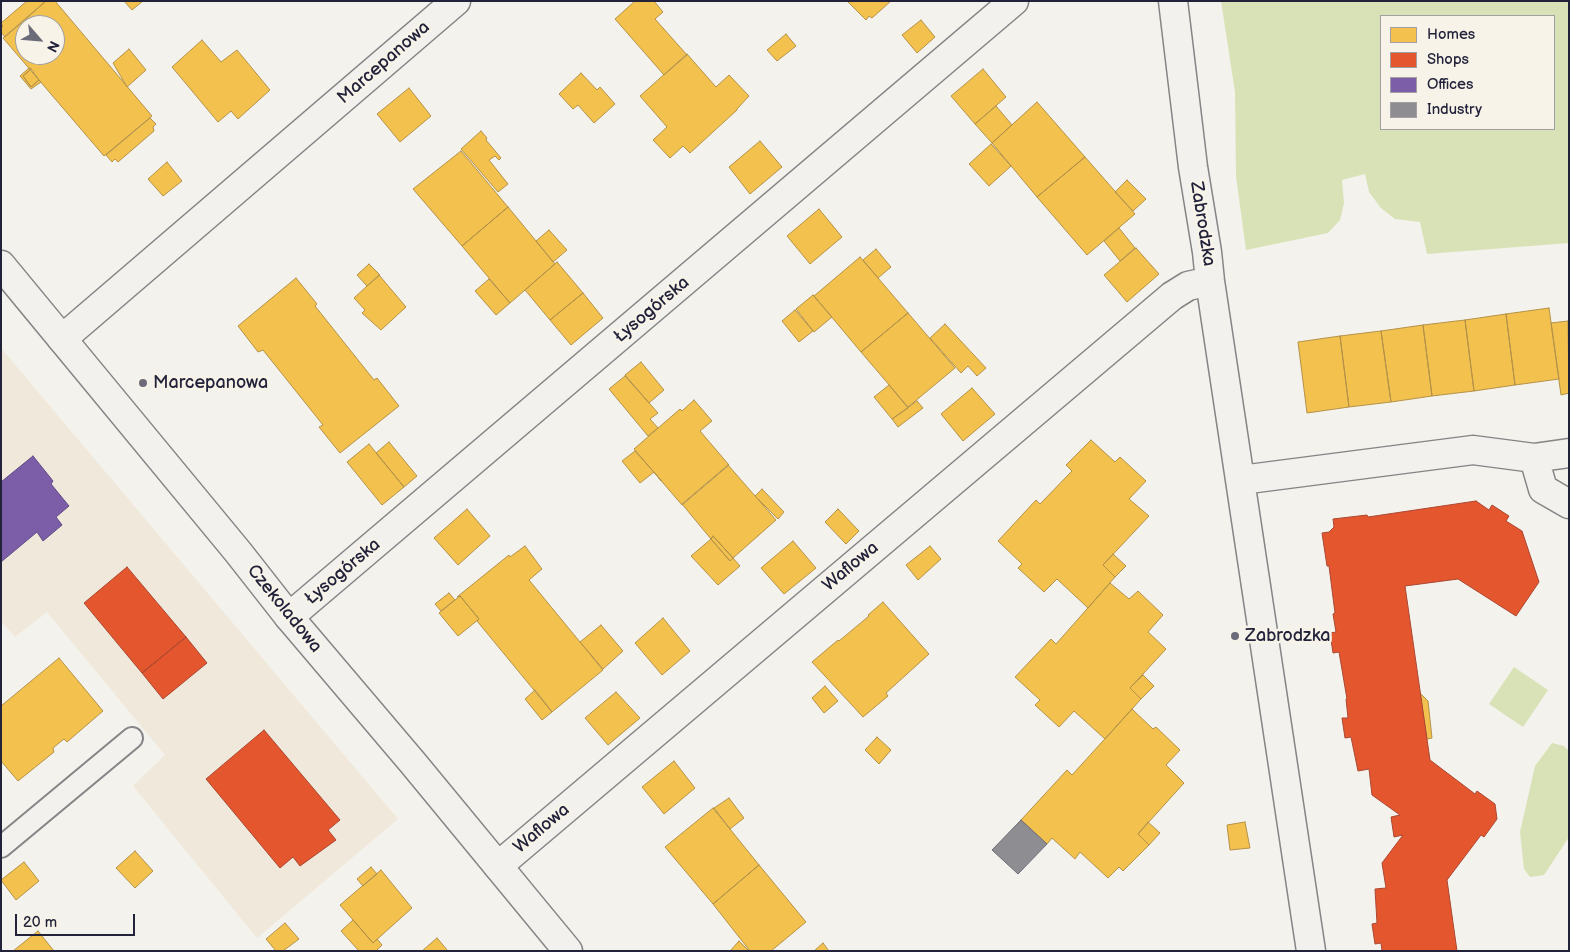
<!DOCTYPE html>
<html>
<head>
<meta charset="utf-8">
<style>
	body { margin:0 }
	#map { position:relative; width:1570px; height:952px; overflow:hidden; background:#f4f2ec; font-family:"Balsamiq Sans",sans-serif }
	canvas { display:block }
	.frame { position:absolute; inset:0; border:2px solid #22223b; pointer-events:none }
	.legend { position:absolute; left:1380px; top:15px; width:175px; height:115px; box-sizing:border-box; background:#f7f3e8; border:1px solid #a29fa3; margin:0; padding:6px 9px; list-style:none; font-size:15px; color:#22223b }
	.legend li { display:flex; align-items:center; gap:10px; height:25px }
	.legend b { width:25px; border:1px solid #a29fa3 }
	.north { position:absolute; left:15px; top:15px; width:50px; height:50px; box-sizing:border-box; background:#f7f3e8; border:1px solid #a29fa3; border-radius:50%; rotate:117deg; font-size:14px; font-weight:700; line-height:20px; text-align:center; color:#22223b }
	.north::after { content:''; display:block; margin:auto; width:18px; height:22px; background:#6c6b79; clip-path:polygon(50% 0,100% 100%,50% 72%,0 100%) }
	.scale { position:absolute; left:15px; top:914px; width:120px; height:22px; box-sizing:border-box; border:2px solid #22223b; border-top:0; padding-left:6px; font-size:15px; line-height:18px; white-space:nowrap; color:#22223b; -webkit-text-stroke:4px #f7f3e8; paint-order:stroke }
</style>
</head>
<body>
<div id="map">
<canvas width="1570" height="952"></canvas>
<div class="frame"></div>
<ul class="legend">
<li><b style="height:14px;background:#f2c14e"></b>Homes</li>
<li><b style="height:14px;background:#e4572e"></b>Shops</li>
<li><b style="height:14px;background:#7b5ea7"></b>Offices</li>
<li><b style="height:14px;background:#8d8d92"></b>Industry</li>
</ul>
<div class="north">N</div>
<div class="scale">20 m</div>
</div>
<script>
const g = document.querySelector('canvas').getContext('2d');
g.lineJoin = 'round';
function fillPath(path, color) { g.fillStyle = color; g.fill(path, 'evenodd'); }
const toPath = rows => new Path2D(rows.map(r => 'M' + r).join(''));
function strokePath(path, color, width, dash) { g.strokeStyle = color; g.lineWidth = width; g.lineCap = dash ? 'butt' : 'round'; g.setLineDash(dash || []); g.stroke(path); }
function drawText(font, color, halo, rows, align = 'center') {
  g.font = font + ' "Balsamiq Sans",sans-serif'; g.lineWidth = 5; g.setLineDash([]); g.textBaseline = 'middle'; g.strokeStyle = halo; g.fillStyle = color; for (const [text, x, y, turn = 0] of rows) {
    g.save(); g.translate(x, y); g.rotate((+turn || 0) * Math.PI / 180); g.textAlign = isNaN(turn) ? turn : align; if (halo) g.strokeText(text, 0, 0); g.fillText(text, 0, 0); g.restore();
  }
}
const built = toPath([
	[1,348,398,819,257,938,133,786,165,755,47,612,15,637,1,621]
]);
const green = toPath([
	[1221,1,1569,1,1569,243,1427,254,1420,222,1395,219,1381,208,1369,192,1365,174,1342,180,1344,203,1340,220,1328,233,1246,250,1236,176,1235,92],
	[1381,16,1554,16,1554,129,1381,129],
	[1514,667,1548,690,1523,727,1489,704],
	[1552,743,1564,746,1569,751,1569,837,1544,875,1530,877,1524,869,1520,832,1535,766]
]);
const homes = toPath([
	[27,1,46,1,5,37,1,32,1,28,3,26,1,23,27,1],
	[46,1,55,1,152,116,104,156,3,38,46,1],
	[25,25,55,25,55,55,25,55,25,25],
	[124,1,143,1,132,10,124,1],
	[635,1,654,1,663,12,655,19,687,55,664,75,615,19,635,1],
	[847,1,891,1,872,18,869,16,866,20,847,1],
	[921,20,935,37,917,53,902,35,921,20],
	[786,34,796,46,777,61,767,50,786,34],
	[202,40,221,62,237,50,270,90,238,119,231,111,218,122,172,67,202,40],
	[129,49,146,70,127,87,113,63,129,49],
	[687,54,716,87,729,75,749,96,737,109,737,110,690,153,683,146,670,158,653,140,667,127,640,96,687,54],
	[29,68,31,69,23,76,31,87,39,80,41,82,31,89,20,76,29,68],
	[31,69,39,80,31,87,23,76,31,69],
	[983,69,1006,97,975,124,951,96,983,69],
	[581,73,597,90,600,87,615,104,594,123,578,105,573,109,559,94,581,73],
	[409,88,431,116,400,142,377,114,409,88],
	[1037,102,1085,157,1037,197,992,143,1037,102],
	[996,106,1012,125,992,143,975,124,996,106],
	[150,118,156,124,153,127,154,131,118,162,115,159,112,162,106,155,150,118],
	[481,131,487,138,486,140,501,158,499,160,495,156,489,160,508,184,498,192,461,149,481,131],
	[760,141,782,167,750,194,729,167,760,141],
	[991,144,1011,166,989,186,969,164,991,144],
	[461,151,508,207,462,246,413,189,461,151],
	[1085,157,1135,214,1087,255,1037,197,1085,157],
	[167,162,182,181,163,196,148,179,167,162],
	[1127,180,1146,199,1133,211,1115,192,1127,180],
	[508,207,555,264,510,303,462,246,508,207],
	[819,209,842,237,810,264,787,236,819,209],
	[1119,228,1135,248,1120,261,1104,241,1119,228],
	[549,230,567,250,553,262,536,241,549,230],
	[1136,248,1159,274,1127,302,1104,275,1136,248],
	[876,249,891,267,878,278,863,260,876,249],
	[860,257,908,313,861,352,814,296,860,257],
	[557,262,583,293,550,320,525,290,557,262],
	[369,264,380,275,367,286,357,275,369,264],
	[379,275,406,307,381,330,362,313,365,310,354,298,379,275],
	[296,278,317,304,315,306,374,380,377,378,399,406,340,453,319,427,323,425,263,350,258,352,238,326,296,278],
	[489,279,510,303,496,315,475,291,489,279],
	[583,293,603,318,571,345,550,320,583,293],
	[813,295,832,317,814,332,796,309,813,295],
	[1549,308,1559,379,1515,385,1506,314,1549,308],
	[795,310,813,331,799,342,782,321,795,310],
	[908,313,955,368,908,407,861,352,908,313],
	[1506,314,1515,385,1474,391,1465,320,1506,314],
	[1465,320,1474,391,1432,396,1423,325,1465,320],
	[1568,321,1569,393,1561,395,1551,323,1568,321],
	[945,324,986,368,977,376,968,366,961,373,930,338,945,324],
	[1423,325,1432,396,1391,402,1381,331,1423,325],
	[1381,331,1391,402,1349,407,1340,336,1381,331],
	[1340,336,1349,407,1307,413,1298,342,1340,336],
	[641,362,664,390,649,403,625,375,641,362],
	[625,376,658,413,650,419,658,428,648,436,609,389,625,376],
	[889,385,908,408,892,419,874,397,889,385],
	[972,388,995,414,963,441,941,414,972,388],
	[694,400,712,421,700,431,729,465,682,505,634,449,680,409,682,411,694,400],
	[917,401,923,408,898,427,892,419,917,401],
	[1091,440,1115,462,1120,457,1146,481,1129,499,1149,516,1103,565,1115,577,1088,608,1057,579,1044,592,1018,568,1022,564,998,541,1036,500,1040,504,1072,471,1066,465,1091,440],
	[389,442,417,476,404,487,376,453,389,442],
	[369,444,404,487,382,505,347,462,369,444],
	[635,451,661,480,661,481,654,472,640,483,622,461,635,451],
	[728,465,776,520,733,558,713,536,711,539,682,504,728,465],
	[762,489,784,512,778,519,755,496,762,489],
	[467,509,490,536,458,565,434,538,467,509],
	[838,509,859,531,846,544,825,522,838,509],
	[713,536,733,558,730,561,711,539,713,536],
	[711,539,730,561,733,558,740,566,718,585,691,556,711,539],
	[793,541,816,568,784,594,761,568,793,541],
	[525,546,542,569,529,580,603,670,552,712,477,621,479,619,460,596,457,597,509,555,510,557,525,546],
	[930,546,941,559,918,580,906,565,930,546],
	[1113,554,1126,566,1115,577,1103,565,1113,554],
	[1110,583,1129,599,1138,591,1163,615,1148,632,1166,649,1130,688,1141,699,1105,739,1074,711,1059,727,1035,705,1040,700,1015,677,1051,639,1056,644,1110,583],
	[449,593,455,600,441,611,435,604,449,593],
	[460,596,479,619,458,636,439,613,460,596],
	[883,602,929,654,886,693,888,696,863,717,812,662,838,640,839,641,869,616,868,615,883,602],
	[663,618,690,651,662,675,635,643,663,618],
	[601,625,623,651,603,669,580,642,601,625],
	[59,658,103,711,67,742,64,739,54,747,53,749,54,752,18,781,1,761,1,706,59,658],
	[1143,675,1154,686,1141,699,1130,688,1143,675],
	[825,686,838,701,824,713,812,698,825,686],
	[535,690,552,712,542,720,525,699,535,690],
	[616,692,640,718,608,745,585,718,616,692],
	[1420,693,1428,701,1432,738,1427,739,1420,693],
	[1132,709,1153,729,1156,727,1180,750,1166,765,1184,783,1138,834,1149,845,1123,871,1119,867,1108,878,1080,852,1075,859,1052,838,1047,844,1021,820,1067,770,1072,775,1132,709],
	[877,737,891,750,879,764,865,750,877,737],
	[674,761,695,788,664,814,642,787,674,761],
	[729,798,744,818,730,829,714,808,729,798],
	[713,808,759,865,713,904,665,847,713,808],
	[1148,822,1160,833,1149,845,1138,834,1148,822],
	[1245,822,1250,848,1230,850,1227,825,1245,822],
	[135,851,153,871,135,888,116,868,135,851],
	[24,862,39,881,16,900,1,880,24,862],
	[759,865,806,922,771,951,750,951,713,904,759,865],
	[371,867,377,874,363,886,357,879,371,867],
	[381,870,412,908,373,943,340,905,381,870],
	[353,920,373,943,377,939,382,945,376,951,359,951,341,931,353,920],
	[285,923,299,939,283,951,276,951,266,939,285,923],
	[38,931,54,951,13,951,38,931],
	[437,938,448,951,422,951,437,938],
	[739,941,749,951,730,951,739,941],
	[823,943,829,951,814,951,823,943]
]);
const shops = toPath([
	[1476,501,1489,510,1492,505,1509,516,1506,521,1522,531,1539,582,1516,616,1458,579,1405,586,1430,760,1475,794,1477,791,1495,804,1497,819,1484,837,1481,835,1447,880,1457,951,1382,951,1381,943,1375,944,1372,924,1377,923,1375,889,1386,888,1382,863,1403,835,1394,837,1391,817,1400,815,1372,795,1369,769,1358,771,1351,737,1345,738,1342,718,1348,718,1346,699,1347,699,1339,652,1333,653,1330,633,1336,632,1333,614,1335,613,1329,566,1327,566,1322,533,1329,532,1334,527,1333,519,1367,515,1368,517,1476,501],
	[127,567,186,637,142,673,84,603,127,567],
	[186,637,207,663,163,699,142,673,186,637],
	[264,730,340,820,328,830,336,840,300,866,293,857,280,868,206,779,264,730]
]);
const offices = toPath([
	[33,456,53,481,51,484,69,506,56,517,62,525,43,541,37,532,1,562,1,482,33,456]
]);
const industry = toPath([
	[1021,820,1047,844,1018,874,992,850,1021,820]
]);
const lane = toPath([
	[1,847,132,738]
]);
const street = toPath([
	[1173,1,1193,167,1207,252,1210,281,1311,951],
	[62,339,456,1],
	[1534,458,1543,489,1569,504],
	[1241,480,1473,450,1534,458,1569,453],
	[289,617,1014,1],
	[498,866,1172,296,1188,286,1210,281]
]);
const secondary = toPath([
	[1,265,238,552,289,617,413,763,568,951]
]);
const markers = [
	[143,383,5,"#6c6b79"],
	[1235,636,5,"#6c6b79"]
];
const streetNames = [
	["Marcepanowa",384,63,-41],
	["Zabrodzka",1202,224,81],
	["Łysogórska",652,310,-40],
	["Waflowa",851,567,-40],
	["Łysogórska",343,572,-40],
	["Czekoladowa",284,609,51],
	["Waflowa",542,829,-40]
];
const poiNames = [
	["Marcepanowa",153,383],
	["Zabrodzka",1245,636]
];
fillPath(built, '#f0e8da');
fillPath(green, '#d8e2b6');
fillPath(homes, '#f2c14e');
strokePath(homes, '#b49148', 1);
fillPath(shops, '#e4572e');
strokePath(shops, '#aa4732', 1);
fillPath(offices, '#7b5ea7');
strokePath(offices, '#604c87', 1);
fillPath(industry, '#8d8d92');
strokePath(industry, '#6d6d78', 1);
strokePath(lane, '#858486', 24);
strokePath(street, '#858486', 31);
strokePath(secondary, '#858486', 31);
strokePath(lane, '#f2f1ed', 20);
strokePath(street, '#f2f1ed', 28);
strokePath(secondary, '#f2f1ed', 28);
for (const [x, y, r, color] of markers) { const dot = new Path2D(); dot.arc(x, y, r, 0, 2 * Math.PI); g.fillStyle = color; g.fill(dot); strokePath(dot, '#f7f3e8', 2); }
drawText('18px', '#22223b', '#f7f3e8', streetNames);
drawText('18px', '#22223b', '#f7f3e8', poiNames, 'left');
</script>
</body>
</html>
